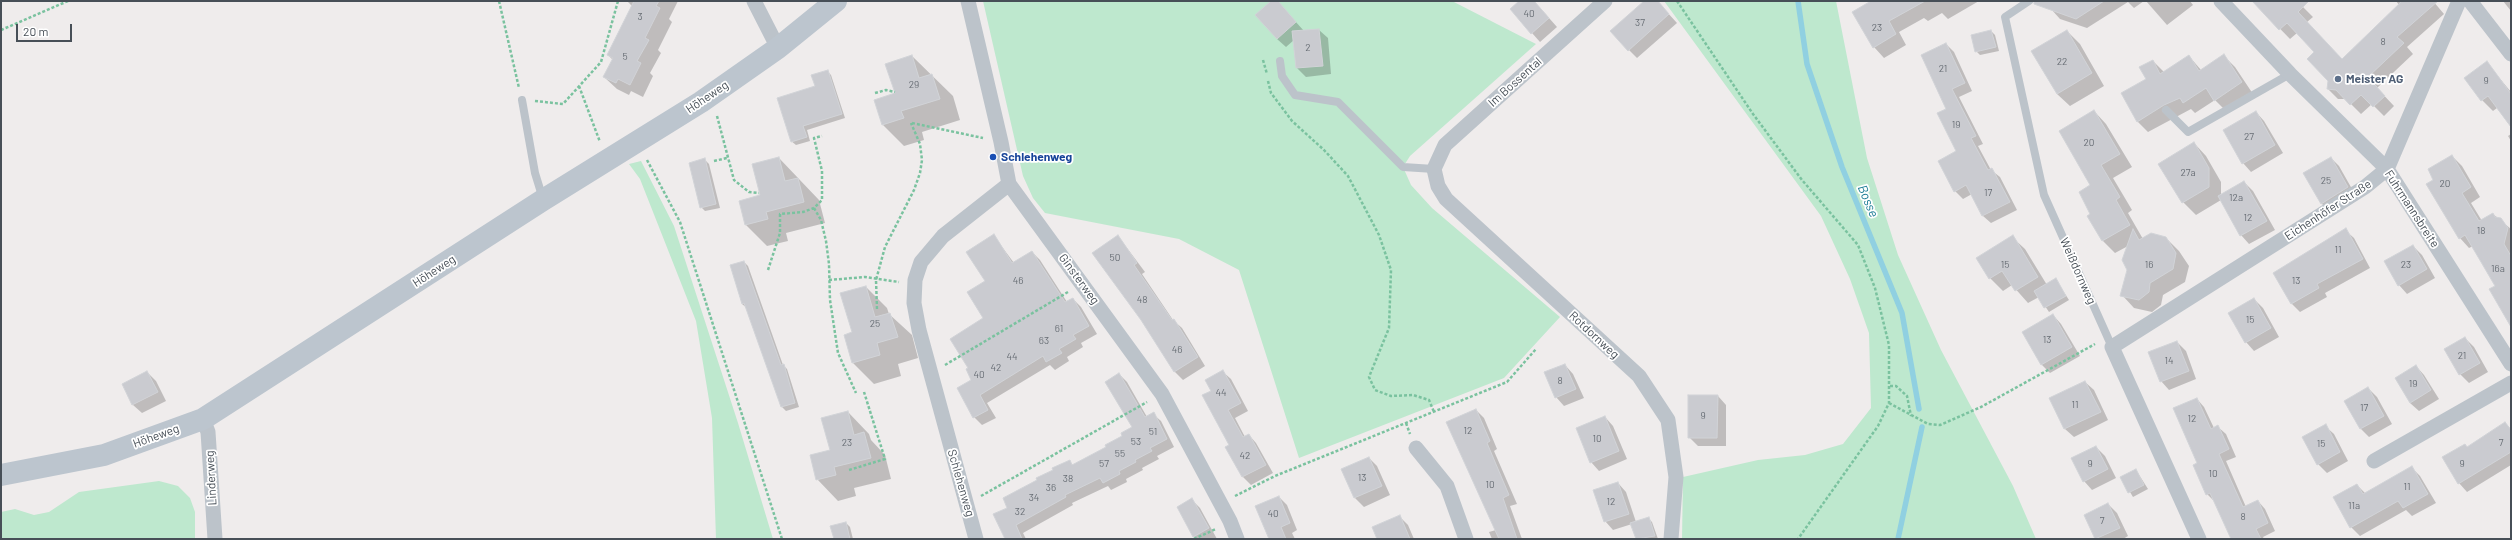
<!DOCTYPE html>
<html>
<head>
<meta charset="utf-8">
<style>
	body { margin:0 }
	#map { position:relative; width:2512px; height:540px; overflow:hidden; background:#efecec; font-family:Barlow,sans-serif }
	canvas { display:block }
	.frame { position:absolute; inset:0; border:2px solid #474f57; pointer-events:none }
	.scale { position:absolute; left:16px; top:24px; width:56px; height:18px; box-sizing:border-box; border:2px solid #474f57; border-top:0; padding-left:5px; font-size:12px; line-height:14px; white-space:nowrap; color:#474f57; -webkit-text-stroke:3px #fff; paint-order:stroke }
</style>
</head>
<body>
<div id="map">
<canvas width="2512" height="540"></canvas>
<div class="frame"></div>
<div class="scale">20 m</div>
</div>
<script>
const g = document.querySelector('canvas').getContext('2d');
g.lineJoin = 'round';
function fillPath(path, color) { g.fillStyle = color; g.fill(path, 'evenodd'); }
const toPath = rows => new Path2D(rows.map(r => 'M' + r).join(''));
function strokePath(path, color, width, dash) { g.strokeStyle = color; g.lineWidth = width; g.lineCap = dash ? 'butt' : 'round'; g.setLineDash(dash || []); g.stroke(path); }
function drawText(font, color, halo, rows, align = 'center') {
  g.font = font + ' Barlow,sans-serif'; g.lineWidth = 3.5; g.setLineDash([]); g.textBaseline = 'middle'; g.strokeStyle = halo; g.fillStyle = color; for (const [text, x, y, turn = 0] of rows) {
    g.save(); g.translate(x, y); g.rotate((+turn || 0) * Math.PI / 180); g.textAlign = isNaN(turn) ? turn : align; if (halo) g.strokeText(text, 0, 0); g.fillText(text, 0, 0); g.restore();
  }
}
const green = toPath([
	[983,1,1452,1,1536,44,1410,156,1403,167,1411,185,1432,208,1560,317,1504,378,1299,458,1239,270,1179,239,1045,213,1033,198,1023,176],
	[1664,1,1836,1,1867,158,1898,255,1941,350,2013,486,2036,539,1682,539,1683,477,1758,460,1805,455,1843,444,1871,408,1869,333,1850,279,1821,216],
	[641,161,674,226,738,423,773,539,716,539,712,418,696,321,640,179,629,164],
	[159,481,178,486,190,498,195,512,195,539,1,539,1,512,15,509,34,515,49,512,79,492]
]);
const shadow = toPath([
	[627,1,678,1,669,19,672,22,658,50,661,53,650,73,653,76,643,97,631,91,629,95,617,89,604,77,613,60,608,55,632,6],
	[1273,1,1277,1,1304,31,1319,30,1328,38,1331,74,1306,77,1297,68,1294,40,1286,47,1277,39],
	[1521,1,1534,1,1557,27,1540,42,1532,33],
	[1646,1,1657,1,1677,23,1637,58,1629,50],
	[1870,1,1979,1,1948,19,1942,13,1928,21,1924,18,1899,32,1906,45,1884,58,1874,47],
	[2064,1,2144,1,2134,8,2128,2,2087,28,2060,19,2051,9],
	[2146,1,2190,1,2193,5,2167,25],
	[2253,1,2309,1,2303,7,2313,17,2307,22,2342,60,2399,5,2396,1,2433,1,2444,14,2407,47,2413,54,2377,88,2394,106,2384,116,2372,104,2361,114,2346,99,2338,99,2328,89,2329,80,2315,52,2297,33,2290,39],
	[2503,1,2511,1,2511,11],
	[1991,31,1995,35,1999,51,1980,55,1976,51],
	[2067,31,2080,44,2104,86,2070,106,2057,94],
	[1946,44,1954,52,1972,91,1959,97,1983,144,1978,146,1991,170,2000,177,2017,210,1991,223,1983,216,1972,194,1963,199,1955,191,1958,151,1947,109],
	[912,56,953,96,960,120,922,132,924,140,904,146,883,125],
	[2189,56,2201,70,2224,56,2235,67,2253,94,2226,111,2215,100,2195,113,2191,109,2148,132,2137,121,2153,61,2164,72],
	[2487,63,2511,92,2511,127,2497,108,2493,111,2482,100,2466,78],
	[827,71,831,75,845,118,807,130,810,141,796,145,791,141,816,87],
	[2094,111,2106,124,2132,167,2113,178,2132,210,2128,213,2143,239,2166,238,2179,251,2189,266,2185,282,2163,295,2161,305,2152,312,2134,308,2122,295,2128,270,2128,246,2115,253,2103,241,2088,216,2092,214],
	[2256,112,2264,121,2283,153,2251,172,2243,163],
	[2511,134,2511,141,2508,136],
	[2194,143,2206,156,2221,182,2221,195,2244,182,2253,191,2275,230,2249,244,2241,235,2221,200,2196,215,2183,202],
	[2452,156,2462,166,2480,197,2471,203,2482,221,2493,214,2511,229,2511,324,2496,286,2473,246,2469,248,2460,238,2435,180],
	[779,158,819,200,825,223,786,233,788,241,767,246,746,225],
	[2331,158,2339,166,2356,196,2330,212,2322,204,2304,173],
	[705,160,709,164,720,208,705,211,701,207],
	[2345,230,2354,238,2370,268,2325,293,2327,297,2300,312,2292,304,2274,273],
	[994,236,1014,263,1032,252,1040,260,1067,302,1073,299,1081,307,1097,334,1081,343,1083,347,1067,357,1069,361,1055,370,1050,365,987,403,996,418,982,425,974,417,973,380,970,368,984,318,986,281],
	[1118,236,1145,272,1142,274,1173,320,1182,328,1205,366,1183,380,1175,372,1142,319],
	[2012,237,2025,249,2047,285,2056,280,2069,300,2049,312,2039,297,2028,303,2012,285,2003,291,1990,278],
	[2413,246,2422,255,2435,278,2407,294,2399,285],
	[744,262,748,266,783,365,787,369,799,407,786,411,782,407,747,308,742,304,731,266],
	[866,287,887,308,889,314,912,335,918,358,898,364,901,376,874,384,853,363,853,333],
	[2254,299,2263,308,2279,337,2254,351,2246,342],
	[2053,315,2061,324,2080,356,2050,373,2042,365,2023,332],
	[2465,338,2474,347,2488,372,2469,383,2460,374],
	[2177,342,2186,351,2196,379,2169,390,2161,381],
	[1565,365,1573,374,1584,398,1564,406,1556,397],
	[2416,366,2424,375,2439,399,2419,411,2410,403],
	[147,372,156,381,166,401,142,413,133,405,123,384],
	[1223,372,1231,379,1248,411,1235,418,1245,437,1249,435,1256,443,1273,473,1251,485,1243,477,1227,447,1230,445,1212,391],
	[1119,374,1127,382,1147,417,1153,414,1161,421,1174,447,1157,456,1159,459,1142,468,1143,470,1126,479,1127,482,1111,490,1108,486,1072,503,1073,505,1023,533,1026,539,1006,539,1009,508,1038,481,1069,461,1073,465,1108,448,1134,428],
	[2085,382,2094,390,2108,420,2074,437,2065,429,2050,399],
	[2368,388,2377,397,2392,424,2369,437,2361,429,2345,401],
	[1718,396,1726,405,1726,446,1698,446,1689,437],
	[2197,399,2204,407,2214,428,2218,427,2226,434,2236,457,2226,461,2246,507,2258,501,2265,509,2275,531,2263,537,2264,539,2232,539,2215,502,2207,494,2198,464],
	[1476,410,1484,418,1497,449,1494,451,1517,504,1510,506,1522,539,1492,539,1489,532,1496,530],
	[848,412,869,434,871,440,885,455,891,479,854,488,856,496,838,501,817,479],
	[1605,417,1613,426,1627,459,1599,471,1591,462],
	[2505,423,2511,429,2511,465,2467,492,2459,483,2465,445,2468,448],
	[2325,426,2334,434,2348,461,2327,473,2318,464],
	[2096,447,2105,456,2116,478,2092,490,2084,481],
	[1369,458,1377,466,1390,495,1364,507,1355,498,1343,469],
	[2412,468,2420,476,2436,503,2412,516,2406,510,2360,536,2351,527,2357,485,2366,494],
	[2136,470,2148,489,2133,497,2121,477],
	[1618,483,1626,492,1636,522,1648,518,1652,522,1658,539,1637,539,1632,524,1613,530,1605,521],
	[1279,497,1287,505,1297,530,1292,533,1295,539,1270,539],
	[1192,500,1200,508,1217,539,1195,539,1178,507],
	[2108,504,2117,513,2128,536,2123,539,2096,539,2085,515],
	[1400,517,1408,525,1414,539,1378,539],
	[846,523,850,527,853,539,835,539]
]);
const stream = toPath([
	[1798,1,1807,64,1842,167,1902,313,1919,409],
	[1898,539,1922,427]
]);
const building = toPath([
	[634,1,659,1,656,6,660,8,645,38,649,40,637,61,641,63,630,85,618,79,616,83,603,77,613,58,607,55,634,1],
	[1271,1,1278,1,1296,22,1277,39,1255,15,1271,1],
	[1519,1,1534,1,1549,18,1531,34,1510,9,1519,1],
	[1644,1,1658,1,1669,14,1628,51,1610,31,1644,1],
	[1871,1,1925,1,1889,21,1896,34,1873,48,1852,12,1871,1],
	[2034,1,2104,1,2076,19,2034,4,2034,1],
	[2252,1,2309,1,2298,12,2342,59,2402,1,2438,1,2397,37,2404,43,2368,77,2385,96,2373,107,2361,95,2350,105,2336,90,2327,89,2328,81,2307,59,2314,52,2287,23,2279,30,2252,1],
	[1319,29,1323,66,1296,68,1292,31,1319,29],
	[1991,30,1996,47,1975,52,1971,35,1991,30],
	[2067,30,2092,73,2057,94,2031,51,2067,30],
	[1946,43,1965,83,1952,89,1976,136,1971,138,1988,170,1992,168,2010,202,1982,216,1966,185,1954,192,1938,161,1956,151,1937,113,1946,109,1921,55,1946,43],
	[2224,54,2242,82,2214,101,2206,88,2183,103,2180,98,2164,105,2137,122,2121,93,2146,79,2139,67,2153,60,2160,74,2189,55,2199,71,2224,54],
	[912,55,919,78,932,74,940,99,901,111,904,118,882,125,874,100,895,93,885,64,912,55],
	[2487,61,2511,94,2511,127,2488,96,2481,101,2464,78,2487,61],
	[828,70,842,114,803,126,807,137,791,142,777,98,815,86,811,75,828,70],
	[2094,110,2120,154,2101,165,2120,197,2116,200,2130,225,2102,241,2087,216,2090,214,2079,192,2090,185,2059,131,2094,110],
	[2256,111,2275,145,2242,164,2223,130,2256,111],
	[2194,142,2209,168,2209,187,2182,203,2158,164,2194,142],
	[2452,155,2471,187,2462,193,2479,221,2493,213,2495,217,2501,218,2508,228,2504,244,2511,256,2511,327,2489,289,2495,286,2481,262,2465,235,2459,239,2426,184,2433,180,2428,169,2452,155],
	[779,157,785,181,798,178,804,202,766,212,768,219,745,225,739,201,760,195,752,164,779,157],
	[2331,157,2348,187,2321,204,2303,173,2331,157],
	[705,158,716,204,700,208,689,163,705,158],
	[2244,181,2267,221,2240,236,2218,196,2244,181],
	[2346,228,2363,259,2317,284,2319,288,2291,304,2273,273,2346,228],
	[2133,229,2139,240,2151,233,2166,237,2176,253,2173,269,2150,283,2149,292,2139,300,2120,296,2127,270,2122,260,2133,229],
	[994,234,1012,263,1032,251,1065,302,1073,298,1089,326,1073,335,1076,339,1059,349,1062,353,1046,362,1043,356,980,395,988,410,973,418,957,388,971,380,966,369,968,368,950,339,983,318,967,292,985,281,966,252,994,234],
	[1118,235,1137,263,1134,265,1172,320,1174,319,1198,357,1174,372,1141,320,1092,253,1118,235],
	[2013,235,2038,277,2015,291,2002,271,1989,279,1976,258,2013,235],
	[2413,245,2427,269,2398,286,2384,261,2413,245],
	[744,261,781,365,784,364,795,403,781,407,744,303,742,304,730,265,744,261],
	[2056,278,2066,296,2044,308,2034,291,2056,278],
	[866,286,875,317,890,313,898,337,877,343,880,355,852,363,844,335,852,332,840,293,866,286],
	[2254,298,2271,328,2245,343,2228,313,2254,298],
	[2053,314,2072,347,2041,365,2022,332,2053,314],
	[2465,337,2480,363,2459,375,2444,349,2465,337],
	[2177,341,2189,371,2160,382,2148,352,2177,341],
	[1565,364,1576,389,1555,398,1544,372,1565,364],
	[2416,365,2431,390,2410,403,2395,378,2416,365],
	[1223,370,1241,403,1228,410,1243,437,1249,434,1266,465,1242,477,1225,447,1229,445,1202,395,1211,391,1205,380,1223,370],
	[147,371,158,392,132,405,122,384,147,371],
	[1119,373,1145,417,1154,412,1167,439,1150,448,1152,451,1135,460,1136,462,1119,471,1120,474,1103,483,1100,478,1065,495,1066,497,1016,525,1022,539,1005,539,993,514,1007,508,1003,498,1037,480,1036,478,1053,470,1052,468,1070,460,1072,465,1106,447,1105,445,1122,436,1121,433,1132,427,1105,382,1119,373],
	[2085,381,2101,412,2064,429,2049,398,2085,381],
	[2368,387,2384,416,2360,429,2344,401,2368,387],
	[1688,395,1718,395,1717,438,1688,438,1688,395],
	[2197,398,2211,429,2218,425,2229,449,2219,454,2243,507,2258,500,2268,523,2256,529,2261,539,2231,539,2210,493,2206,495,2193,465,2197,463,2173,408,2197,398],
	[1476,409,1490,441,1487,443,1509,495,1503,498,1517,539,1499,539,1446,422,1476,409],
	[848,411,854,435,864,432,871,458,834,467,836,475,816,480,810,455,830,450,821,418,848,411],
	[1605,416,1619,451,1590,463,1576,428,1605,416],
	[2505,422,2511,430,2511,452,2458,484,2442,457,2465,444,2467,447,2505,422],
	[2326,424,2340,452,2317,465,2302,437,2326,424],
	[2096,446,2108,469,2083,482,2071,458,2096,446],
	[1369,457,1382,486,1354,498,1341,469,1369,457],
	[2412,466,2428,494,2403,508,2398,501,2350,528,2333,497,2357,484,2363,494,2412,466],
	[2136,469,2144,485,2128,493,2120,477,2136,469],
	[1618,482,1629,514,1604,522,1593,490,1618,482],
	[1279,496,1290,523,1281,527,1286,539,1269,539,1255,506,1279,496],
	[1192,498,1209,528,1193,537,1177,507,1192,498],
	[2108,503,2120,528,2095,539,2084,515,2108,503],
	[1400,515,1410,539,1377,539,1372,527,1400,515],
	[1649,517,1655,536,1636,539,1630,523,1649,517],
	[846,522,850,539,834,539,830,526,846,522]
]);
const path = toPath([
	[499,1,519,88],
	[1677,1,1753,114,1802,180,1858,245,1875,288,1889,345,1889,403,1878,426,1798,539],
	[1,30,68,1],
	[1263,60,1267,74],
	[1268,81,1271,93,1292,121,1324,150,1348,176,1379,235,1391,270,1389,328,1369,377,1375,390,1391,396,1413,395,1429,400,1434,412],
	[579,86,600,142],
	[875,93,886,90,895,92],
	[535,101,563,104,601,62,618,1],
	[717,116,734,180,749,192,759,193],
	[912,123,983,138],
	[647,160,680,222,782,539],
	[714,161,727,158],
	[814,208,821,220,826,241,829,264,830,300,838,353,856,393],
	[768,270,780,233,780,214,803,212,814,208,822,200,822,171,814,138,822,136],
	[829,280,865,277,899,282],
	[877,309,876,280,885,247,914,190,920,173,922,160,920,144,911,123],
	[945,365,1068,292],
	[1890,386,1896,386,1907,396,1911,416],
	[1889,403,1928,424,1940,425,1981,407,2095,344],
	[1406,423,1410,434],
	[849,470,885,459,864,392],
	[981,496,1147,402],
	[1235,496,1275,476,1507,382,1536,349],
	[1194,539,1216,529]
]);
const lane = toPath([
	[2029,1,2005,17,2044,195,2112,347],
	[1280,61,1282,76,1295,95,1338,102,1403,167,1434,169],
	[522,100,535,173,543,199],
	[2166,110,2188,132,2290,74]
]);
const street = toPath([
	[754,1,778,48],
	[968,1,1001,142,1009,184,1162,394,1230,521,1237,539],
	[1605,1,1445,145,1434,169,1438,186,1446,199,1639,376,1668,420,1676,477,1671,539],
	[2221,1,2290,74,2387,169,2511,364],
	[2470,1,2511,54],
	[203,419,208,432,215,539],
	[1416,448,1447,486,1466,539],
	[2374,461,2511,383],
	[976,539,919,330,914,303,915,280,921,262,943,236,1009,184],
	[2199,539,2112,347,2365,187,2387,169,2459,1]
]);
const secondary = toPath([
	[1,475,104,455,203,419,543,200,701,102,778,48,836,1]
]);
const markers = [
	[2338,79,4,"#5c6f8a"],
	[993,157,4,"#1a4fb4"]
];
const numberNames = [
	["40",1529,14],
	["3",640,17],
	["37",1640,23],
	["23",1877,28],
	["8",2383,42],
	["2",1308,48],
	["5",625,57],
	["22",2062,62],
	["21",1943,69],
	["9",2486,81],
	["29",914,85],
	["19",1956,125],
	["27",2249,137],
	["20",2089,143],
	["27a",2188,173],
	["25",2326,181],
	["20",2445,184],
	["17",1988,193],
	["12a",2236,198],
	["12",2248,218],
	["18",2481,231],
	["11",2338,250],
	["50",1115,258],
	["15",2005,265],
	["16",2149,265],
	["23",2406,265],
	["16a",2498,269],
	["46",1018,281],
	["13",2296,281],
	["48",1142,300],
	["15",2250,320],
	["25",875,324],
	["61",1059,329],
	["13",2047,340],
	["63",1044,341],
	["46",1177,350],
	["21",2462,356],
	["44",1012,357],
	["14",2169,361],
	["42",996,368],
	["40",979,375],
	["8",1560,381],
	["19",2413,384],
	["44",1221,393],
	["11",2075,405],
	["17",2364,408],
	["9",1703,416],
	["12",2192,419],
	["12",1468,431],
	["51",1153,432],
	["10",1597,439],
	["53",1136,442],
	["23",847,443],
	["7",2501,443],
	["15",2321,444],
	["55",1120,454],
	["42",1245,456],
	["57",1104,464],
	["9",2090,464],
	["9",2462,464],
	["10",2213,474],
	["13",1362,478],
	["38",1068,479],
	["10",1490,485],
	["11",2407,487],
	["36",1051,488],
	["34",1034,498],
	["12",1611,502],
	["11a",2354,506],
	["32",1020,512],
	["40",1273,514],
	["8",2243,517],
	["7",2102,521]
];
const serviceNames = [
	["Meister AG",2346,79]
];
const streetNames = [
	["Im Bossental",1515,82,-42],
	["Höheweg",707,97,-34],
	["Fuhrmannsbreite",2412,209,57],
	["Eichenhöfer Straße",2328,210,-33],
	["Höheweg",434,271,-33],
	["Weißdornweg",2078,271,66],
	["Ginsterweg",1079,279,54],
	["Rotdornweg",1594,335,43],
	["Höheweg",156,436,-20],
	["Linderweg",211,478,-93],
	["Schlehenweg",961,483,74]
];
const transitNames = [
	["Schlehenweg",1001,157]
];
const waterNames = [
	["Bosse",1868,201,67]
];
fillPath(green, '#bee8ce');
fillPath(shadow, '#0003');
strokePath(stream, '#90d0e1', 5.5);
fillPath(building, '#cacbd0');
strokePath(building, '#d1d3d7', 1);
strokePath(path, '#7ac29f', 2.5, [3, 2]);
strokePath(lane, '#bcc3ca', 8);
strokePath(street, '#bcc3ca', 15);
strokePath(secondary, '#bcc5ce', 22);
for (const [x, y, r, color] of markers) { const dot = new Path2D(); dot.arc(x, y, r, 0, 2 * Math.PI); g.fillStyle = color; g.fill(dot); strokePath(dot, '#fff', 1.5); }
drawText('10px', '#686e75', null, numberNames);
drawText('bold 12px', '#4e5e75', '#fff', serviceNames, 'left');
drawText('12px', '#474f57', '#fff', streetNames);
drawText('bold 12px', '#164399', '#fff', transitNames, 'left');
drawText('italic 13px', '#1c7c95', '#fff', waterNames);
</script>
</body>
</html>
